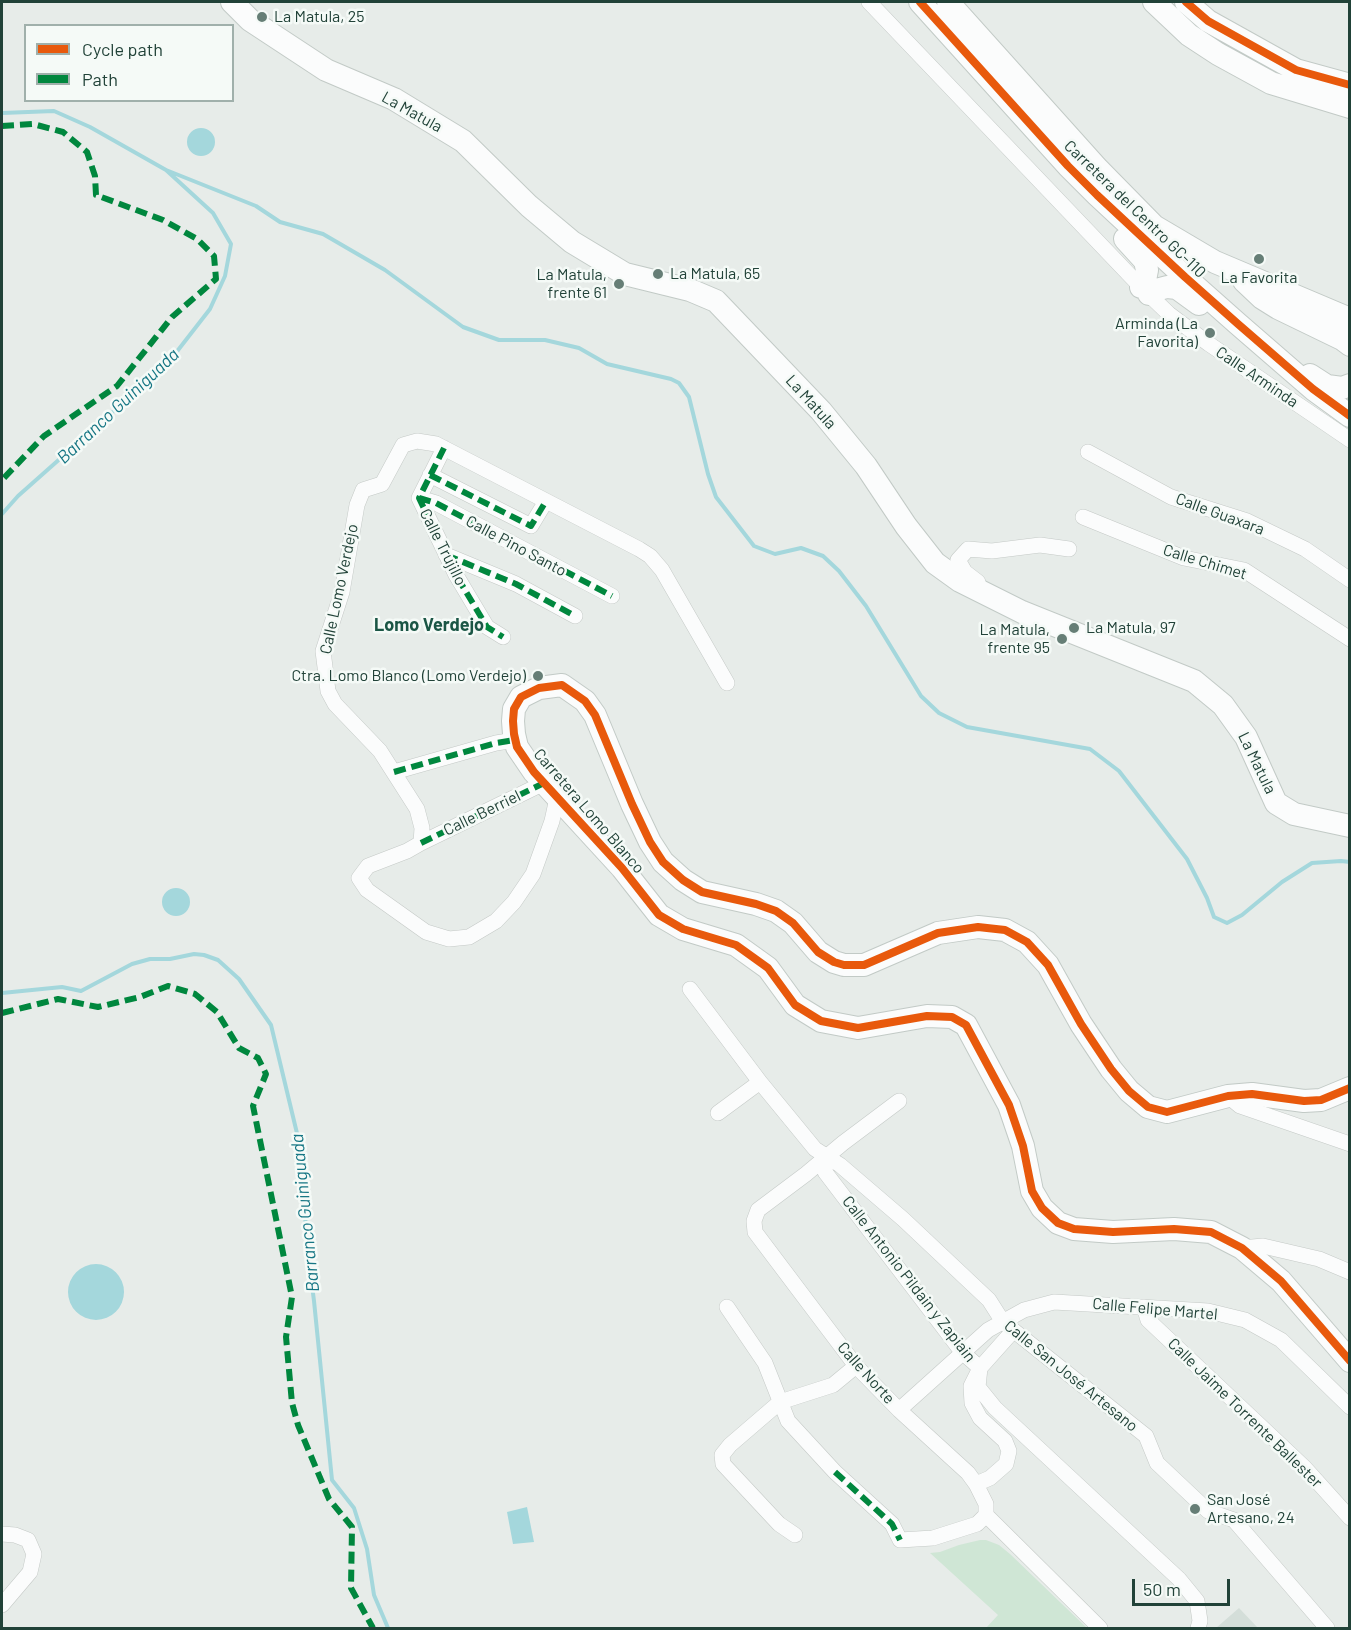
<!DOCTYPE html>
<html>
<head>
<meta charset="utf-8">
<style>
	body { margin:0 }
	#map { position:relative; width:1351px; height:1630px; overflow:hidden; background:#e7ece9; font-family:Barlow,sans-serif }
	canvas { display:block }
	.frame { position:absolute; inset:0; border:3px solid #214238; pointer-events:none }
	.legend { position:absolute; left:24px; top:24px; width:210px; height:78px; box-sizing:border-box; background:#f5faf7; border:2px solid #a0b0ab; margin:0; padding:8px 10px; list-style:none; font-size:18px; color:#214238 }
	.legend li { display:flex; align-items:center; gap:12px; height:30px }
	.legend b { width:30px; border:2px solid #a0b0ab }
	.scale { position:absolute; left:1132px; top:1579px; width:98px; height:27px; box-sizing:border-box; border:3px solid #214238; border-top:0; padding-left:8px; font-size:18px; line-height:21px; white-space:nowrap; color:#214238; -webkit-text-stroke:4px #f5faf7; paint-order:stroke }
</style>
</head>
<body>
<div id="map">
<canvas width="1351" height="1630"></canvas>
<div class="frame"></div>
<ul class="legend">
<li><b style="height:8px;background:#e8590c"></b>Cycle path</li>
<li><b style="height:8px;background:#00873e"></b>Path</li>
</ul>
<div class="scale">50 m</div>
</div>
<script>
const g = document.querySelector('canvas').getContext('2d');
g.lineJoin = 'round';
function fillPath(path, color) { g.fillStyle = color; g.fill(path, 'evenodd'); }
const toPath = rows => new Path2D(rows.map(r => 'M' + r).join(''));
function strokePath(path, color, width, dash) { g.strokeStyle = color; g.lineWidth = width; g.lineCap = dash ? 'butt' : 'round'; g.setLineDash(dash || []); g.stroke(path); }
function drawText(font, color, halo, rows, align = 'center') {
  g.font = font + ' Barlow,sans-serif'; g.lineWidth = 5; g.setLineDash([]); g.textBaseline = 'middle'; g.strokeStyle = halo; g.fillStyle = color; for (const [text, x, y, turn = 0] of rows) {
    g.save(); g.translate(x, y); g.rotate((+turn || 0) * Math.PI / 180); g.textAlign = isNaN(turn) ? turn : align; if (halo) g.strokeText(text, 0, 0); g.fillText(text, 0, 0); g.restore();
  }
}
const built = toPath([
	[1239,1608,1258,1628,1216,1628]
]);
const green = toPath([
	[980,1540,986,1540,999,1545,1010,1554,1087,1628,986,1628,998,1615,930,1553,940,1552,959,1545]
]);
const water = toPath([
	'187 142a14 14 0 1 1 28 0a14 14 0 1 1-28 0Z',
	'162 902a14 14 0 1 1 28 0a14 14 0 1 1-28 0Z',
	'68 1292a28 28 0 1 1 56 0a28 28 0 1 1-56 0Z',
	[527,1507,534,1542,513,1544,507,1512]
]);
const stream = toPath([
	[2,113,54,111,90,127,166,170,213,213,231,244,225,276,210,309,168,363,18,496,2,514],
	[166,170,256,206,280,222,323,234,385,270,463,327,499,340,545,340,579,348,607,364,671,379,679,383,689,397,708,474,716,497,754,546,775,554,801,548,823,556,839,571,866,606,921,696,939,713,967,727,1090,749,1119,771,1187,859,1207,898,1214,917,1227,923,1242,915,1282,882,1312,863,1341,861,1350,862],
	[2,993,62,987,81,991,132,964,150,959,170,959,194,954,204,955,218,960,239,979,271,1025,301,1150,307,1246,314,1301,332,1480,354,1508,367,1549,374,1595,388,1628]
]);
const street = toPath([
	[869,2,1141,287,1169,314,1209,344,1350,440],
	[444,448,419,498,456,575,487,627,503,637],
	[1088,452,1171,497,1247,521,1305,549,1350,580],
	[430,475,531,526,546,501],
	[419,498,436,503,612,596],
	[1083,517,1184,558,1244,570,1350,639],
	[446,555,516,584,575,616],
	[978,582,965,572,958,560,968,549,992,551,1040,545,1069,549],
	[394,772,496,743,515,740],
	[557,798,552,821,533,874,514,902,496,921,469,937,449,939,426,932,367,890,359,878,368,866,407,851,421,843,422,828,417,809,380,751,335,704,328,691,323,651,342,592,357,505,363,490,382,484,403,445,417,441,436,444,639,549,650,556,662,570,727,683],
	[421,843,544,783],
	[690,989,760,1082,815,1149,840,1165,903,1219,989,1300,1003,1322,1146,1436,1157,1463,1208,1511,1234,1520,1327,1628],
	[1228,1096,1240,1106,1350,1144],
	[899,1101,843,1143,806,1174,758,1210,754,1221,755,1232,856,1366,899,1410,968,1473,976,1484,986,1504,986,1515],
	[718,1113,760,1082],
	[826,1157,825,1172,962,1352,980,1368],
	[1242,1248,1263,1246,1319,1259,1350,1272],
	[727,1307,765,1363,788,1421,835,1472,892,1524,900,1540,933,1538,977,1524,986,1515],
	[1144,1307,1148,1320,1305,1468,1350,1518],
	[980,1368,978,1387,995,1408,1179,1579,1197,1601,1200,1621,1198,1628],
	[899,1410,988,1330,1024,1310,1054,1302,1208,1311,1245,1320,1281,1340,1350,1407],
	[976,1484,990,1478,1006,1464,1009,1451,1005,1441,980,1418,972,1403,971,1386,980,1368,1013,1331],
	[986,1515,1100,1628],
	[2,1534,15,1535,28,1540,34,1554,30,1572,2,1605],
	[795,1535,779,1524,723,1464,722,1455,730,1445,780,1402,833,1385,856,1366]
]);
const secondary = toPath([
	[232,2,250,20,326,70,394,99,463,141,529,206,572,242,625,274,690,290,716,301,821,411,866,466,906,526,935,563,960,581,1022,612,1194,681,1223,705,1246,737,1276,803,1294,814,1350,826],
	[920,2,1068,166,1097,195,1185,277,1238,324,1313,389,1350,416],
	[948,2,1098,169,1154,226,1215,262,1350,319],
	[1154,2,1189,35,1218,54,1271,83,1350,107],
	[1186,2,1208,21,1296,70,1350,85],
	[1125,239,1145,261,1147,270,1145,280,1141,287],
	[1244,281,1262,298,1278,308,1342,339,1350,345],
	[1149,294,1156,290,1167,287,1177,288,1199,304],
	[1310,375,1327,386,1342,388,1350,385],
	[1350,1088,1321,1100,1304,1101,1252,1094,1228,1096,1167,1112,1148,1107,1129,1091,1111,1069,1081,1024,1048,965,1027,942,1005,930,978,927,938,933,864,965,844,965,834,962,818,952,793,923,776,911,756,904,702,892,683,880,663,862,650,842,632,804,595,715,585,701,562,685,539,688,521,697,514,709,513,721,514,734,517,747,534,772,622,868,659,915,683,929,736,945,768,968,795,1005,821,1021,858,1028,927,1016,952,1017,966,1025,1009,1105,1023,1146,1032,1191,1042,1208,1058,1223,1074,1229,1113,1232,1174,1229,1211,1232,1242,1248,1281,1281,1350,1361]
]);
const quiet = toPath([
	[2,126,33,124,63,132,87,152,95,176,96,195,163,220,197,239,214,256,216,279,172,317,117,386,44,436,2,480],
	[444,448,419,498,456,575,487,627,503,637],
	[430,475,531,526,546,501],
	[419,498,436,503,612,596],
	[446,555,516,584,575,616],
	[394,772,496,743,515,740],
	[421,843,544,783],
	[2,1013,58,999,98,1007,140,997,168,986,195,994,217,1012,239,1048,258,1058,266,1074,253,1106,292,1297,286,1337,292,1403,298,1425,329,1499,352,1527,351,1588,373,1628],
	[835,1472,892,1524,900,1540]
]);
const cycleway = toPath([
	[920,2,1068,166,1097,195,1185,277,1238,324,1313,389,1350,416],
	[1186,2,1208,21,1296,70,1350,85],
	[1350,1088,1321,1100,1304,1101,1252,1094,1228,1096,1167,1112,1148,1107,1129,1091,1111,1069,1081,1024,1048,965,1027,942,1005,930,978,927,938,933,864,965,844,965,834,962,818,952,793,923,776,911,756,904,702,892,683,880,663,862,650,842,632,804,595,715,585,701,562,685,539,688,521,697,514,709,513,721,514,734,517,747,534,772,622,868,659,915,683,929,736,945,768,968,795,1005,821,1021,858,1028,927,1016,952,1017,966,1025,1009,1105,1023,1146,1032,1191,1042,1208,1058,1223,1074,1229,1113,1232,1174,1229,1211,1232,1242,1248,1281,1281,1350,1361]
]);
const markers = [
	[262,17,6,"#667e76"],
	[1259,259,6,"#667e76"],
	[658,274,6,"#667e76"],
	[619,284,6,"#667e76"],
	[1210,333,6,"#667e76"],
	[1074,628,6,"#667e76"],
	[1062,639,6,"#667e76"],
	[538,676,6,"#667e76"],
	[1195,1509,6,"#667e76"]
];
const poiNames = [
	["La Matula, 25",274,17],
	["La Matula, 65",670,274],
	["La Matula,",607,275,"right"],
	["frente 61",607,293,"right"],
	["La Favorita",1259,278,"center"],
	["Arminda (La",1198,324,"right"],
	["Favorita)",1198,342,"right"],
	["La Matula, 97",1086,628],
	["La Matula,",1050,630,"right"],
	["frente 95",1050,648,"right"],
	["Ctra. Lomo Blanco (Lomo Verdejo)",526,676,"right"],
	["San José",1207,1500],
	["Artesano, 24",1207,1518]
];
const streetNames = [
	["La Matula",412,112,29],
	["Carretera del Centro GC-110",1135,209,44],
	["Calle Arminda",1257,377,34],
	["La Matula",811,402,48],
	["Calle Guaxara",1220,514,20],
	["Calle Pino Santo",516,546,28],
	["Calle Trujillo",443,547,63],
	["Calle Chimet",1205,562,17],
	["Calle Lomo Verdejo",339,589,-78],
	["La Matula",1257,763,64],
	["Carretera Lomo Blanco",589,811,49],
	["Calle Berriel",482,813,-26],
	["Calle Antonio Pildain y Zapiain",909,1279,52],
	["Calle Felipe Martel",1155,1309,5],
	["Calle Norte",866,1373,48],
	["Calle San José Artesano",1071,1376,39],
	["Calle Jaime Torrente Ballester",1245,1413,44]
];
const waterNames = [
	["Barranco Guiniguada",118,406,-43],
	["Barranco Guiniguada",305,1213,-96]
];
const neighbourhoodNames = [
	["Lomo Verdejo",429,625]
];
fillPath(built, '#d4ded9');
fillPath(green, '#cfe6d5');
fillPath(water, '#a4d7dc');
strokePath(stream, '#a4d7dc', 4);
strokePath(street, '#c4c9c6', 16);
strokePath(secondary, '#c2cac6', 24);
strokePath(street, '#fbfcfc', 15);
strokePath(secondary, '#fbfcfc', 22);
strokePath(quiet, '#00873e', 6, [12, 6]);
strokePath(cycleway, '#e8590c', 8);
for (const [x, y, r, color] of markers) { const dot = new Path2D(); dot.arc(x, y, r, 0, 2 * Math.PI); g.fillStyle = color; g.fill(dot); strokePath(dot, '#f5faf7', 2); }
drawText('16px', '#214238', '#f5faf7', poiNames, 'left');
drawText('16px', '#214238', '#f5faf7', streetNames);
drawText('italic 18px', '#167684', '#f5faf7', waterNames);
drawText('bold 18px', '#1b5645', '#f5faf7', neighbourhoodNames);
</script>
</body>
</html>
